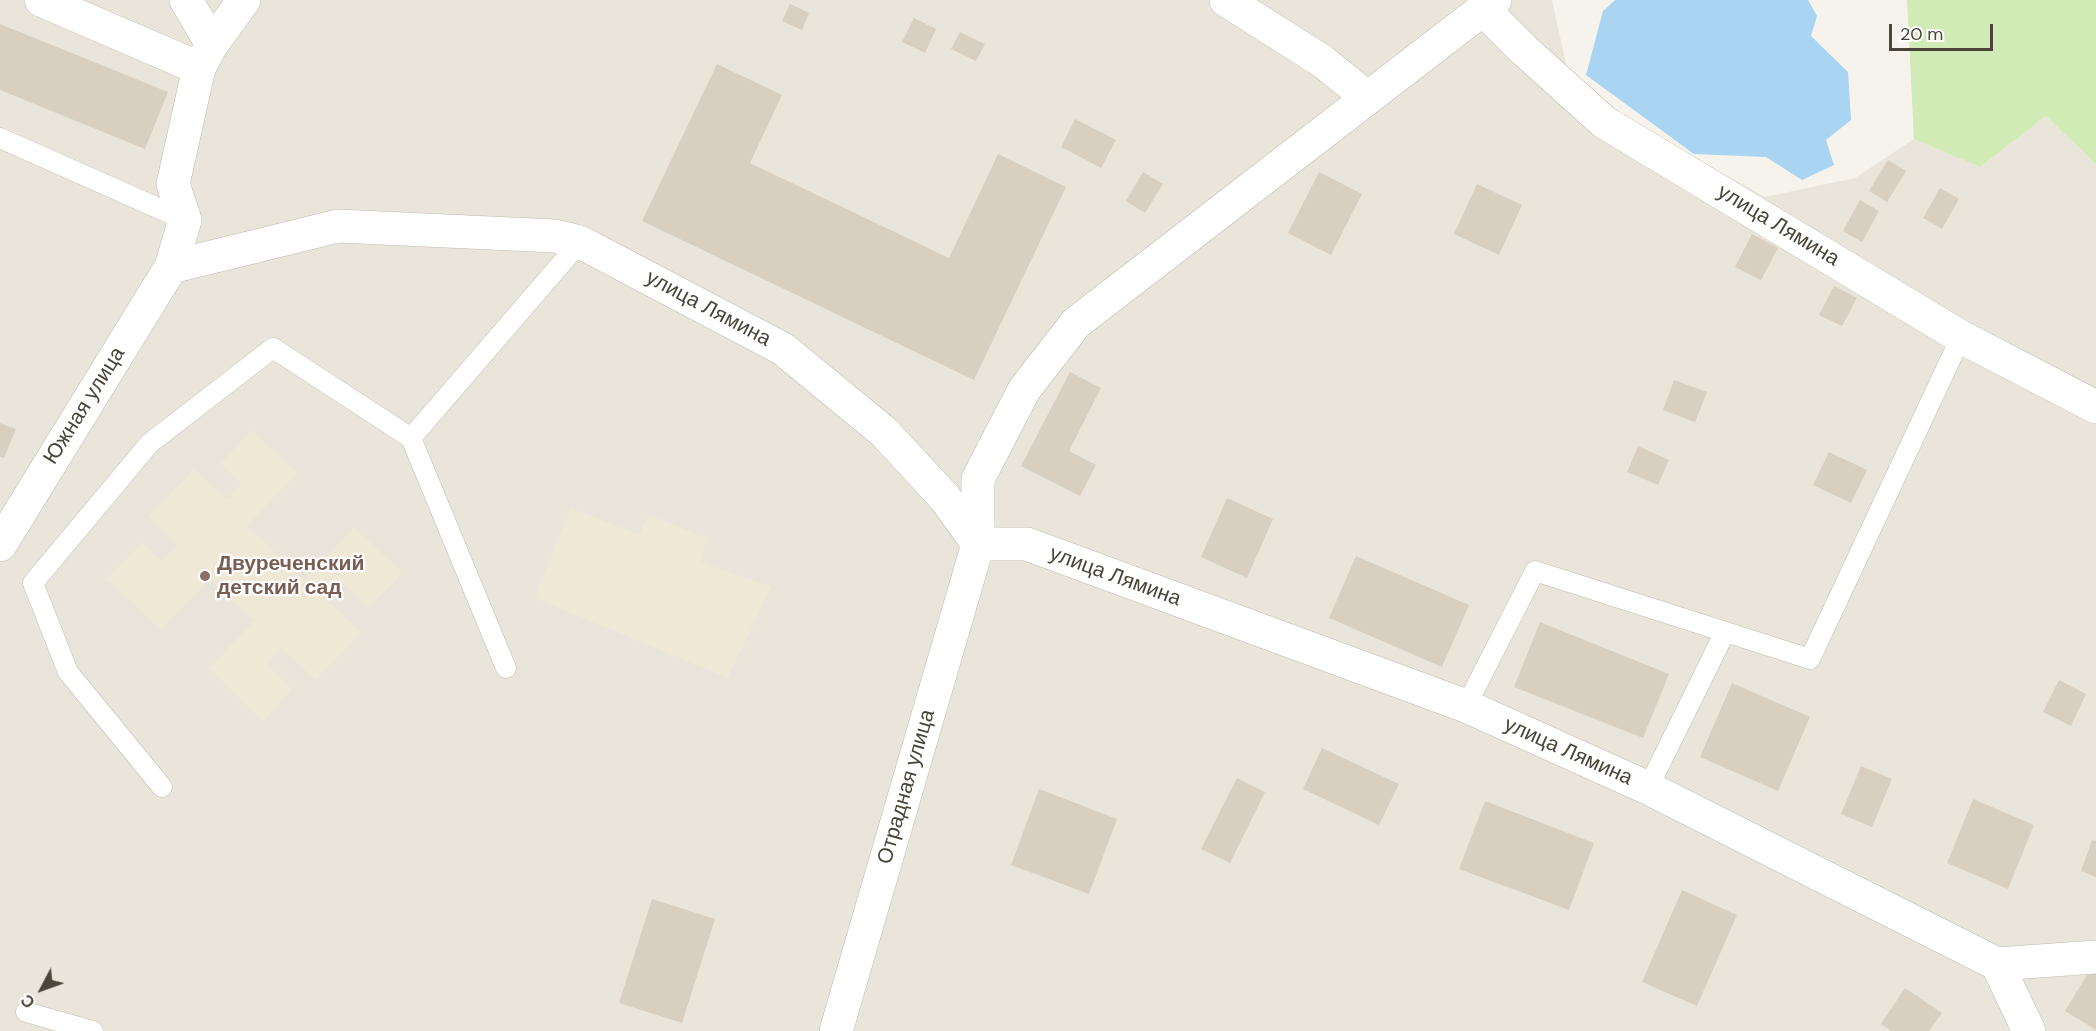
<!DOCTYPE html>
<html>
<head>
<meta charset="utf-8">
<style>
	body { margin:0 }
	#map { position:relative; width:2096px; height:1031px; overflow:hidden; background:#f6f3ec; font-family:"DM Sans",sans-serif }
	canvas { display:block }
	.north { position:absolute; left:12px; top:959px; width:60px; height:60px; -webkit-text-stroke:4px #fff; paint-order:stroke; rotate:229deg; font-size:16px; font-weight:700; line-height:24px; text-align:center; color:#4b4439 }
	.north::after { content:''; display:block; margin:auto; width:21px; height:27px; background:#4b4439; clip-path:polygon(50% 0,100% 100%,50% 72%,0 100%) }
	.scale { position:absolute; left:1889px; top:24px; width:104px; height:27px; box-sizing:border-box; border:3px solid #4b4439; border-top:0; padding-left:8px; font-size:18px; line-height:21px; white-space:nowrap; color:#4b4439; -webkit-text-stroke:4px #fff; paint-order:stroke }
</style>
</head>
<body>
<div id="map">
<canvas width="2096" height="1031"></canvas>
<div class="north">С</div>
<div class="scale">20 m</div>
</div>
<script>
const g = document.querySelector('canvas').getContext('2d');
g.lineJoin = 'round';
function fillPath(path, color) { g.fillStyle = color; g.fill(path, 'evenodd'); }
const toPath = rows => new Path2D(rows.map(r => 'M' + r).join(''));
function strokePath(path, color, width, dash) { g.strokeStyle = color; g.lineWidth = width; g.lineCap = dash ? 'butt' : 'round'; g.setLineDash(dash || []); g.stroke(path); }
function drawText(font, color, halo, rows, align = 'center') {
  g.font = font + ' "DM Sans",sans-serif'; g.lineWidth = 4.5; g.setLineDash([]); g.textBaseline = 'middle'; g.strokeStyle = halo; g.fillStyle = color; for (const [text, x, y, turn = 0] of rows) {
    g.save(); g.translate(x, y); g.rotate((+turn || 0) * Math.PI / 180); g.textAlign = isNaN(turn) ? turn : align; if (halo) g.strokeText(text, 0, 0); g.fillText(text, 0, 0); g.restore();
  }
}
const residential = toPath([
	[0,0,1552,0,1571,87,1765,197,1855,178,1914,139,1980,167,2046,116,2096,164,2096,1031,0,1031]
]);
const education = toPath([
	[252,430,297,473,247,526,304,580,354,527,403,573,369,608,342,582,326,599,361,632,316,680,281,648,266,664,292,690,263,721,209,668,254,621,210,579,161,630,107,579,142,542,162,561,178,545,149,516,194,469,227,499,242,483,220,464],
	[571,508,639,535,649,515,706,538,701,562,771,587,728,678,535,598]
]);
const green = toPath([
	[1907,0,2096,0,2096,164,2046,116,1980,167,1914,139]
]);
const water = toPath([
	[1615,0,1808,0,1817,16,1811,36,1848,72,1851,120,1826,140,1834,165,1802,180,1766,157,1694,154,1586,75,1603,11]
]);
const building = toPath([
	[790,4,809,13,802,30,782,21],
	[914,18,936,29,925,53,902,42],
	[0,24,168,92,145,149,0,90],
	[960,32,985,44,976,61,951,49],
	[717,64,782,95,750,163,949,258,998,154,1066,187,974,380,642,221],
	[1075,119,1116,140,1101,168,1061,147],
	[1888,160,1906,171,1887,202,1869,191],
	[1143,172,1163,184,1145,213,1126,201],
	[1319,172,1362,194,1331,255,1288,233],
	[1477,184,1522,205,1499,255,1454,234],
	[1940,188,1959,199,1942,229,1923,218],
	[1860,200,1879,211,1862,242,1843,231],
	[1752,234,1778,248,1761,280,1735,267],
	[1834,286,1857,298,1842,326,1819,315],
	[1070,372,1101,388,1069,451,1096,465,1080,496,1021,466],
	[1674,380,1707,392,1695,422,1663,410],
	[0,423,16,429,4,458,0,457],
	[1638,446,1669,460,1658,485,1627,472],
	[1829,452,1867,470,1851,503,1813,485],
	[1227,498,1273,519,1247,578,1201,557],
	[1356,556,1469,605,1442,667,1329,618],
	[1540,622,1669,674,1643,738,1514,687],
	[2059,680,2086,694,2071,726,2043,712],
	[1732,683,1810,717,1778,791,1700,757],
	[1322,748,1399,784,1379,825,1303,789],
	[1861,766,1892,779,1872,827,1841,814],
	[1237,778,1265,792,1230,863,1201,849],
	[1039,789,1117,819,1089,894,1011,865],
	[1973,799,2034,825,2008,889,1947,863],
	[1485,801,1594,843,1569,910,1459,869],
	[2092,840,2096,841,2096,877,2081,871],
	[1682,890,1737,915,1697,1006,1642,982],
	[652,899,715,919,682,1023,619,1003],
	[2090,970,2096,974,2096,1030,2065,1011],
	[1905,988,1942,1013,1929,1031,1891,1031,1881,1024]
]);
const lane = toPath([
	[0,138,185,220],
	[411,438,506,668],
	[1466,706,1535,571,1810,659,1961,337],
	[162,787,68,672,33,583,150,443,273,348,411,438,580,242],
	[1648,788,1725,632],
	[26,1012,93,1031]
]);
const street = toPath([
	[41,0,199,68],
	[186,0,212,44],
	[1226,0,1322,61,1368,98],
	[1484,10,1523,49,1604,122,1961,337,2096,407],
	[171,267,338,226,555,236,580,242,783,349,884,432,945,498,978,544,1027,544,1466,706,1648,788,1997,964,2096,957],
	[0,545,171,267,185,220,173,184,199,68,212,44,244,0],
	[1997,964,2029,1031],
	[836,1031,978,544,978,479,1024,390,1076,323,1495,0]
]);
const markers = [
	[205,576,6,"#8d6e63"]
];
const streetNames = [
	["улица Лямина",1778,226,31],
	["улица Лямина",708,309,28],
	["Южная улица",85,406,-58],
	["улица Лямина",1115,577,20],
	["улица Лямина",1568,752,24],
	["Отрадная улица",907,787,-74]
];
const educationNames = [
	["Двуреченский",217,564],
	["детский сад",217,588]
];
fillPath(residential, '#eae5da');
fillPath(education, '#efe8d6');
fillPath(green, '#d2eab5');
fillPath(water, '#a9d4f2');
fillPath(building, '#d8cfc1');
strokePath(lane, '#c2bbae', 21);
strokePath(street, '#c2bbae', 34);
strokePath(lane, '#fff', 20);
strokePath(street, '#fff', 33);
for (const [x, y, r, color] of markers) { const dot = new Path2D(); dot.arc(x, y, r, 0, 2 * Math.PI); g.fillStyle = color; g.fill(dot); strokePath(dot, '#fff', 2); }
drawText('21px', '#4b4439', '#fff', streetNames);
drawText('bold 21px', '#785e54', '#fff', educationNames, 'left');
</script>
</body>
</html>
